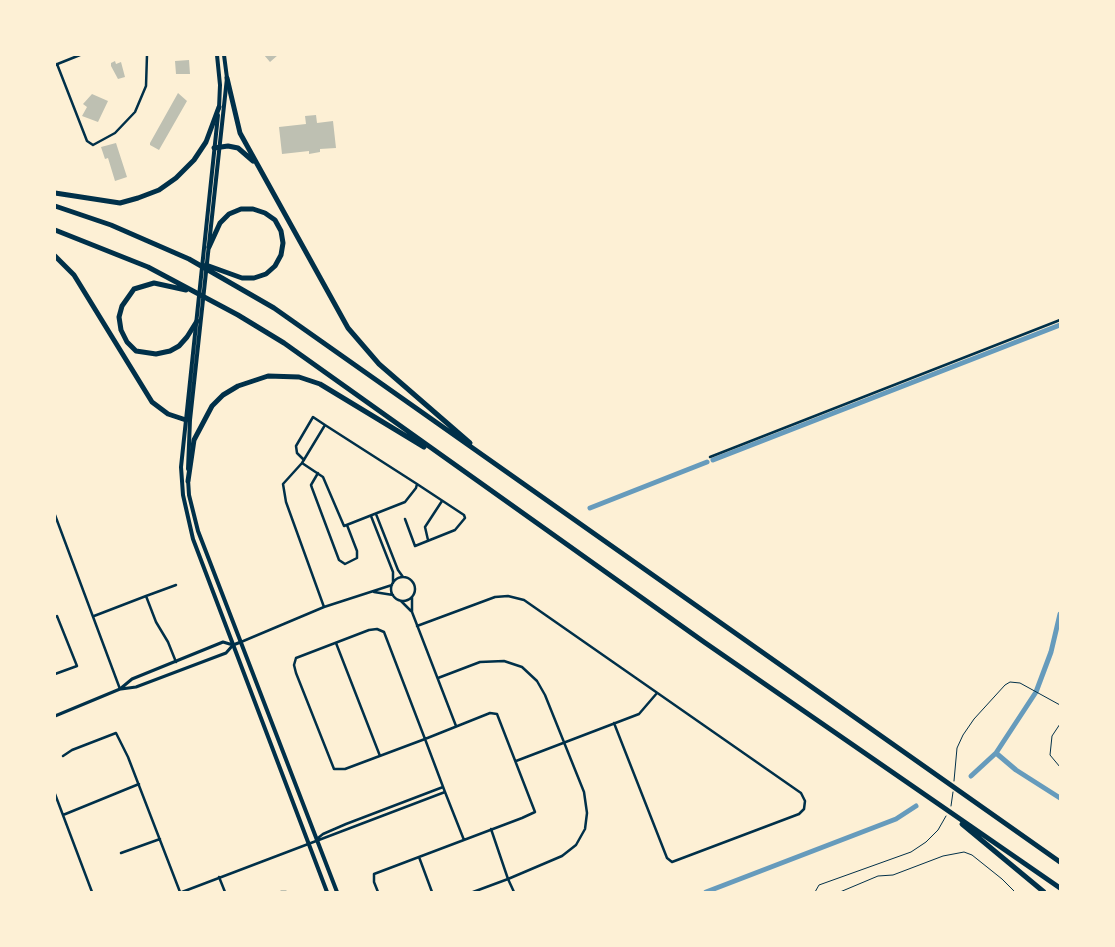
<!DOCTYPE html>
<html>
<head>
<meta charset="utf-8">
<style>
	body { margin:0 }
	#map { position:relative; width:1115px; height:947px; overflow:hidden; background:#fdf0d5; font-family:"PT Sans",sans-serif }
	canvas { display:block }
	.frame { position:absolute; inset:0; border:56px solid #fdf0d5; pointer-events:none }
</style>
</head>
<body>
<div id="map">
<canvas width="1115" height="947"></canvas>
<div class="frame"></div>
</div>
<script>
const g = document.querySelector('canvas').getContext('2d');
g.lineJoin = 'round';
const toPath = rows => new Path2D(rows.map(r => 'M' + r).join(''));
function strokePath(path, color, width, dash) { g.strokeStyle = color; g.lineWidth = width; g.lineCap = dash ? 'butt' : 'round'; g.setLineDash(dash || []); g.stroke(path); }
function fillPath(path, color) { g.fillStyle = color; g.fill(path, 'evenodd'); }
const canal = toPath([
	[713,460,1060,325],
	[590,508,707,462],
	[996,753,1016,770,1060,798],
	[971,776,996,753,1036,692,1051,652,1060,614],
	[706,892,896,819,916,806]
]);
const building = toPath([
	[264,55,278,55,270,62],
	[189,60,190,74,176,74,175,61],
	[115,61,116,64,121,62,125,77,118,79,111,66,111,63],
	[178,93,187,101,159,150,150,145,150,143],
	[92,94,108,101,98,122,82,116,87,107,83,104],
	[316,115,317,123,333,121,336,148,320,149,320,152,309,154,309,151,282,154,279,127,306,124,305,116],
	[116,143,127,177,115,181,108,158,105,159,101,147]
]);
const path = toPath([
	[1060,724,1052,736,1050,755,1060,767],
	[954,781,957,748,963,735,974,719,1005,685,1010,682,1020,683,1060,705],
	[951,806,953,792],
	[815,892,819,885,911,852,926,842,938,830,946,816],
	[840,892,878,876,893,875,943,856,964,852,972,855,1002,879,1015,892]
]);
const minor = toPath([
	[57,64,87,141,93,145,115,133,135,112,146,86,147,55],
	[55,65,80,55],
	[710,457,1060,320],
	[304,460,297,453,296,446,313,417,325,425],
	[302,463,323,477,344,526,405,502,416,488,417,484,325,425,302,463,283,484,286,502,324,607],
	[318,473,311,485,312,488,339,560,345,564,357,558,357,551,347,525],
	[376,514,398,570,403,577],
	[55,515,120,689],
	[371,516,393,572,393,583],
	[405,519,415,546,455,530,465,518,464,515,417,484],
	[428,540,425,527,442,501],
	'391 589a12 12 0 1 1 24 0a12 12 0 1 1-24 0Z',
	[374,592,393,595],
	[412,597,412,612,456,726],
	[401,601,411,611],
	[94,616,146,596],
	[55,617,57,616,77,666,55,674],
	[417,626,495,597,508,596,524,600,801,793,805,801,804,809,799,814,672,862,667,858,614,723],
	[241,642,324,607,392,585],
	[336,643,380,756],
	[176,662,168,642,156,622,146,596,176,585],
	[438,678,480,662,504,661,522,667,537,681,545,695,584,792,587,813,585,829,576,845,562,856,508,879,514,892],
	[63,756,72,750,116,733,128,757,180,892],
	[516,761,639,714,657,693],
	[55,794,92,892],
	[63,815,139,784],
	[318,838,323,834,346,824,443,787],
	[121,853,160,839],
	[419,857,432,892],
	[219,877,225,892],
	[182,892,445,792],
	[281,892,286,892],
	[378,892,374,882,374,874,522,818,535,812,497,714,490,713,425,739,345,769,334,769,296,673,294,665,296,658,369,630,377,629,384,632,425,739,445,792,464,840],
	[473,892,508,879,491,829]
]);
const tertiary = toPath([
	[121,689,136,687,226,653,233,645,241,642],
	[55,716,120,689,132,679,223,642,233,645]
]);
const secondary = toPath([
	[217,55,220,85,219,108],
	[218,115,186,420,181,467,183,495,193,539,327,892],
	[188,469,190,420,227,78,224,55],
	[188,479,189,495,198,531,337,892]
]);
const motorway = toPath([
	[227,78,240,133,348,328,379,364,470,443],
	[214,148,228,146,238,148,253,161],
	[55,193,120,203,138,198,159,190,176,178,194,160,206,142,219,107],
	[55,206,111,225,189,259,274,308,1060,862],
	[55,230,148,267,238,315,284,343,704,642,1060,888],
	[55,256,74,275,152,402,168,414,186,420],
	[206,265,242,278,254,278,266,274,275,266,281,255,283,243,281,231,275,220,265,213,253,209,241,209,229,214,220,223,209,247],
	[186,290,154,283,134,289,122,306,119,317,121,330,127,342,136,351,156,354,170,351,179,346,187,337,197,321],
	[188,481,194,440,212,406,223,395,238,386,268,376,299,377,320,384,424,447],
	[962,824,1044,892]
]);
strokePath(canal, '#669bbc', 5);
fillPath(building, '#bec0b2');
strokePath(path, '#003049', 1);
strokePath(minor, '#003049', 2.5);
strokePath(tertiary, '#003049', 3);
strokePath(secondary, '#003049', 4);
strokePath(motorway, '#003049', 5);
</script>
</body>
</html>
